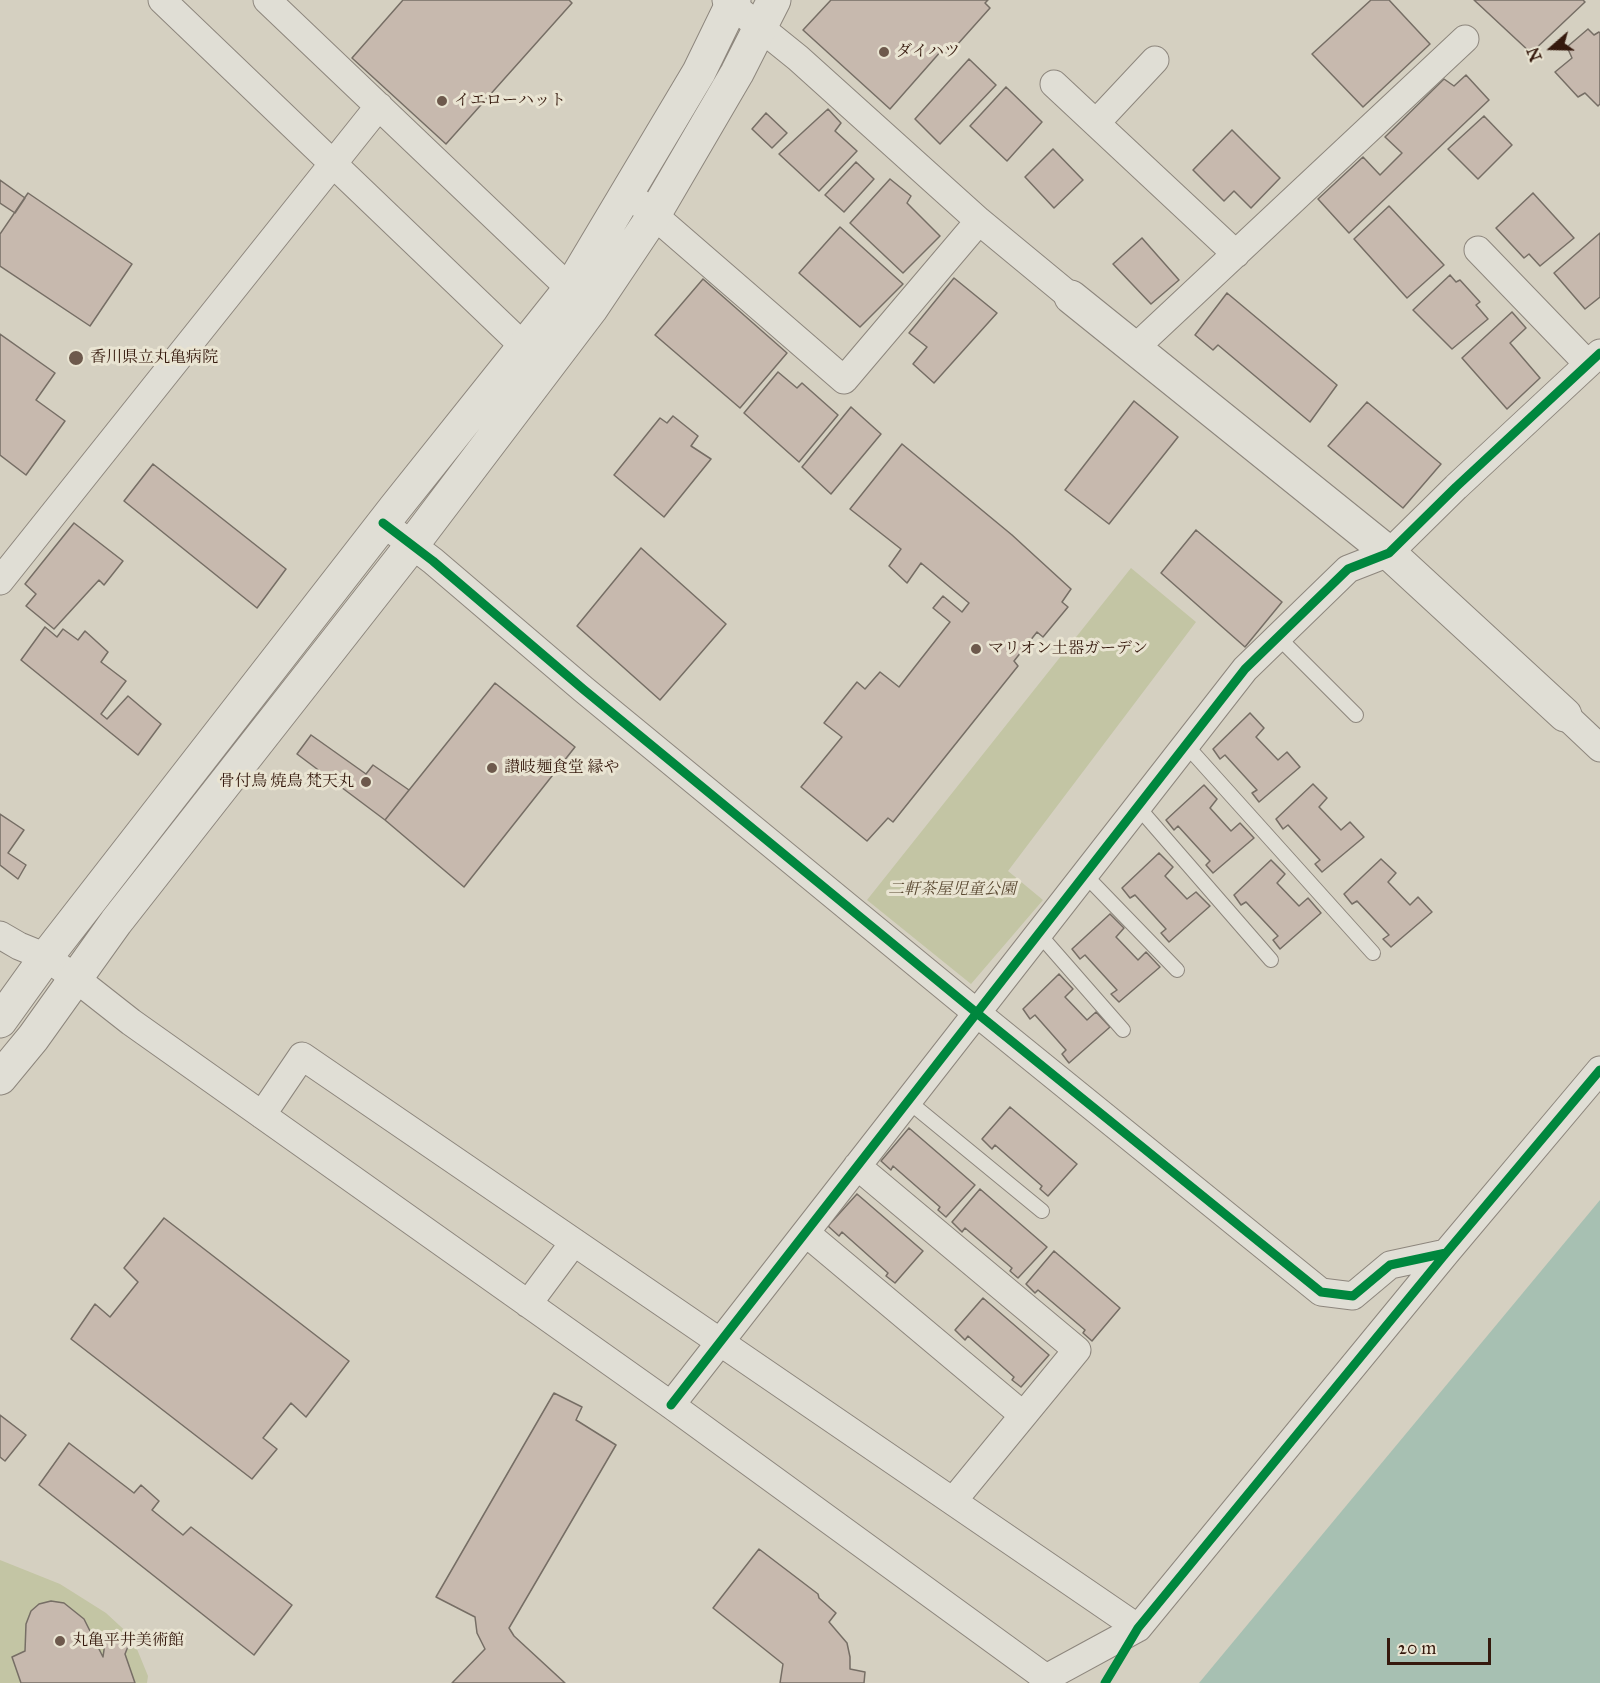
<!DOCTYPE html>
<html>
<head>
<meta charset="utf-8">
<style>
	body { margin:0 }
	#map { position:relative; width:1600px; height:1683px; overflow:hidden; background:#d5d0c1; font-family:"IM FELL Great Primer",serif }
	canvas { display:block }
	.north { position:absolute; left:1522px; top:18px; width:60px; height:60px; -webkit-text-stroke:4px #e9e4d2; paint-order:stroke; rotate:250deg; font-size:16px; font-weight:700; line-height:24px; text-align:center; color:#35190d }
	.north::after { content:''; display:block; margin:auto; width:21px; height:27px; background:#35190d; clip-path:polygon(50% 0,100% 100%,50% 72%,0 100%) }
	.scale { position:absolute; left:1387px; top:1638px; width:104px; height:27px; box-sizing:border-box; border:3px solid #35190d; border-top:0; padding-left:8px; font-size:18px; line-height:21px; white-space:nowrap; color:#35190d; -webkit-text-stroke:4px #e9e4d2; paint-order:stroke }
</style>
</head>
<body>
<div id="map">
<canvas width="1600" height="1683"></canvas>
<div class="north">N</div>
<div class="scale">20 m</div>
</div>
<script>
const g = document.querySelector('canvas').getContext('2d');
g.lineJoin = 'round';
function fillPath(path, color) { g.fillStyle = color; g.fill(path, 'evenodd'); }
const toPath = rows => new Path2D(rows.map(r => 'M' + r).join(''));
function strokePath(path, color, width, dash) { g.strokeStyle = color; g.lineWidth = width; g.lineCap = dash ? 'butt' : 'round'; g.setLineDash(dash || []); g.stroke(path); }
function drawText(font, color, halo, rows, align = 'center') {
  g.font = font + ' "IM FELL Great Primer","Noto Serif JP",serif'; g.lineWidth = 6; g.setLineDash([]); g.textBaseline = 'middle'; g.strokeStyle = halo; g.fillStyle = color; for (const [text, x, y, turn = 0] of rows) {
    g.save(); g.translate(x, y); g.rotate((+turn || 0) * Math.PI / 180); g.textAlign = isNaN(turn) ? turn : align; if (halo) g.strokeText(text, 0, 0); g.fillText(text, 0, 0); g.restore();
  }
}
const green = toPath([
	[1131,568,1196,622,1008,871,1043,900,971,984,867,900],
	[0,1560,60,1584,106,1613,132,1637,148,1676,147,1683,0,1683]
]);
const water = toPath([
	[1600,1200,1600,1683,1199,1683]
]);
const building = toPath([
	[403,0,569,0,572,3,446,144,352,58,403,0],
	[831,0,988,0,985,3,990,8,948,55,942,50,890,109,803,30,831,0],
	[1371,0,1389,0,1430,44,1363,107,1312,54,1371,0],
	[1474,0,1583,0,1585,2,1531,53,1474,0],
	[1588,29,1594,35,1599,32,1600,33,1600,104,1598,106,1585,93,1578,97,1555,72,1572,58,1567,47,1588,29],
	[969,59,996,85,940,144,915,119,969,59],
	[1466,75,1489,100,1349,233,1318,199,1363,157,1380,175,1402,153,1385,137,1444,79,1454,86,1466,75],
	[1006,87,1042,122,1007,161,970,126,1006,87],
	[828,109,841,123,835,131,857,151,819,191,779,154,828,109],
	[766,113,787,133,772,148,752,129,766,113],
	[1484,116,1512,145,1478,179,1448,149,1484,116],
	[1232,130,1280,178,1251,208,1234,191,1224,201,1193,170,1232,130],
	[1053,149,1083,180,1054,208,1025,177,1053,149],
	[856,162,874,179,844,212,825,195,856,162],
	[890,179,911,196,907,203,940,236,903,273,850,223,890,179],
	[0,180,25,198,15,213,0,203,0,180],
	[28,193,132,264,90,326,0,266,0,234,28,193],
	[1533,193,1574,238,1540,266,1529,254,1524,258,1496,228,1533,193],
	[1389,206,1444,265,1407,298,1354,239,1389,206],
	[840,227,903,284,860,327,799,273,840,227],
	[1600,233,1600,297,1585,309,1554,273,1600,233],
	[1142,238,1179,280,1151,304,1113,264,1142,238],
	[1450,275,1456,282,1460,280,1480,302,1476,305,1488,319,1452,349,1413,310,1450,275],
	[954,278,997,313,934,383,913,364,927,347,909,333,954,278],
	[703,279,787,353,740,408,655,335,703,279],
	[1227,293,1337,385,1310,422,1218,345,1213,350,1195,335,1227,293],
	[1512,312,1526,328,1510,343,1540,378,1507,409,1462,358,1512,312],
	[0,334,55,373,36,400,65,421,26,475,0,455,0,334],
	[778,372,797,388,802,383,838,415,799,462,744,413,778,372],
	[1134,401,1178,437,1109,524,1065,490,1134,401],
	[1367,402,1441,464,1403,508,1328,446,1367,402],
	[851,407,881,434,831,494,802,467,851,407],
	[673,416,698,436,691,446,711,459,664,517,614,475,660,418,667,423,673,416],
	[902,444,1012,535,1071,589,1062,602,1068,607,1043,637,1037,632,1014,661,1018,666,893,822,888,818,867,841,801,787,842,737,824,723,857,682,865,689,880,672,899,687,950,622,933,608,943,596,962,612,969,603,921,563,907,583,889,566,901,549,850,509,902,444],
	[153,464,286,569,257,608,124,501,153,464],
	[74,523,123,561,104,585,99,580,54,629,26,606,36,594,25,584,74,523],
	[1196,530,1282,602,1245,647,1161,573,1196,530],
	[641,548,726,624,660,700,577,626,641,548],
	[45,627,57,637,63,629,78,640,85,631,108,652,101,662,126,681,101,714,107,719,128,696,161,724,138,755,21,660,45,627],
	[495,683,575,747,464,887,385,820,495,683],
	[1250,713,1264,728,1256,737,1278,760,1287,752,1300,767,1259,802,1252,793,1257,790,1225,755,1220,759,1213,749,1250,713],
	[311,735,366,774,373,765,409,790,385,820,297,754,311,735],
	[1313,784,1327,798,1319,807,1341,830,1350,822,1364,837,1322,872,1315,864,1320,860,1288,825,1283,829,1276,819,1313,784],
	[1204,785,1217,799,1210,808,1231,831,1240,823,1254,838,1213,873,1206,865,1210,861,1178,826,1174,830,1166,820,1204,785],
	[0,814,24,830,8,853,26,865,18,879,0,865,0,814],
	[1159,853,1173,867,1165,876,1187,899,1196,892,1210,906,1169,942,1161,933,1166,929,1135,895,1130,898,1122,888,1159,853],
	[1381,859,1396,873,1388,882,1410,905,1418,897,1432,912,1391,947,1383,939,1389,935,1357,901,1352,904,1344,894,1381,859],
	[1271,860,1285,874,1277,883,1299,906,1308,898,1321,913,1280,949,1273,940,1278,936,1246,902,1241,905,1234,895,1271,860],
	[1110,914,1124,928,1116,937,1138,960,1146,952,1160,967,1119,1002,1111,994,1117,990,1085,955,1080,959,1072,949,1110,914],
	[1059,974,1073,989,1065,997,1087,1020,1096,1012,1110,1027,1069,1063,1062,1054,1066,1050,1035,1015,1030,1019,1023,1009,1059,974],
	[1010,1107,1077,1164,1048,1196,1040,1189,1042,1186,995,1145,992,1149,982,1139,1010,1107],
	[909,1128,975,1185,946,1217,938,1210,940,1207,893,1166,891,1170,881,1161,909,1128],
	[980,1189,1047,1247,1018,1278,1010,1271,1012,1268,965,1228,962,1232,952,1222,980,1189],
	[857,1194,923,1251,895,1283,886,1276,888,1273,842,1232,839,1236,828,1226,857,1194],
	[164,1218,349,1361,306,1417,291,1403,263,1438,277,1449,252,1479,71,1339,95,1304,110,1317,138,1282,124,1268,164,1218],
	[1054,1251,1120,1308,1092,1341,1083,1333,1085,1330,1038,1290,1035,1293,1026,1284,1054,1251],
	[983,1298,1049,1355,1021,1387,1012,1380,1014,1377,968,1336,965,1340,955,1330,983,1298],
	[554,1393,582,1407,576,1420,616,1445,509,1628,514,1636,565,1683,452,1683,485,1649,477,1633,475,1617,436,1597,554,1393],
	[0,1415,26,1435,5,1461,0,1457,0,1415],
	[69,1443,134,1493,141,1485,159,1501,152,1510,183,1535,191,1527,292,1605,254,1655,39,1485,69,1443],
	[759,1549,818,1594,819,1598,836,1613,829,1622,847,1643,850,1657,850,1669,865,1672,864,1683,780,1683,783,1664,713,1608,759,1549],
	[51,1601,64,1603,84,1619,103,1657,105,1643,119,1635,126,1637,129,1644,125,1654,135,1683,21,1683,12,1657,25,1651,26,1624,31,1611,39,1604,51,1601]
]);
const service = toPath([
	[1278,637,1356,715],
	[1186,745,1373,953],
	[1138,807,1271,960],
	[1085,875,1177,970],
	[1039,934,1123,1030],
	[908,1101,1042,1211]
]);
const minor = toPath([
	[162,0,537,359],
	[267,0,584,302],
	[726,0,798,58,979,221,1071,297],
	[1054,84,1236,254],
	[1096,123,1155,60],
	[627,192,844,380,979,221],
	[1478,250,1588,364],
	[1135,348,1465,39],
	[383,523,433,561,583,689,978,1014,1321,1292,1353,1296,1390,1265,1446,1253],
	[0,581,379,106],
	[1565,715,1600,748],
	[0,935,19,946,46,957,75,978,131,1022,671,1405,1046,1678],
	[262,1115,302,1056,1138,1628],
	[857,1166,1077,1350,953,1501],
	[806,1233,1023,1415],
	[528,1304,574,1242],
	[671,1405,1245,669,1348,569,1389,553,1456,487,1600,353],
	[1043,1683,1046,1678,1138,1628,1446,1253,1600,1070]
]);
const tertiary = toPath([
	[1071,297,1389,553,1565,715],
	[0,1021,46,957,395,508,569,290,699,72,734,0],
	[0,1078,33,1038,116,922,412,545,591,309,654,215,737,73,774,0]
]);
const cycleway = toPath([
	[383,523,433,561,583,689,978,1014,1321,1292,1353,1296,1390,1265,1446,1253],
	[671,1405,1245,669,1348,569,1389,553,1456,487,1600,353],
	[1105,1683,1138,1628,1446,1253,1600,1070]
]);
const markers = [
	[884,52,6,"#6d594c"],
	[442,101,6,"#6d594c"],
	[76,358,8,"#6d594c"],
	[976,649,6,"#6d594c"],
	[492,768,6,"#6d594c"],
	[366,782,6,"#6d594c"],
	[60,1641,6,"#6d594c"]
];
const poiNames = [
	["ダイハツ",896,52],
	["イエローハット",454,101],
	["香川県立丸亀病院",90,358],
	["マリオン土器ガーデン",988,649],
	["讃岐麺食堂 縁や",504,768],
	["骨付鳥 焼鳥 梵天丸",354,782,"right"],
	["丸亀平井美術館",72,1641]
];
const parkNames = [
	["二軒茶屋児童公園",952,890]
];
fillPath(green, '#c3c5a4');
fillPath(water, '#a7c0b2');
fillPath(building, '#c7b9ae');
strokePath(building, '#766e65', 1.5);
strokePath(service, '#8d867d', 16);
strokePath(minor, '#8d867d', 29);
strokePath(tertiary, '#8d867d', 35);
strokePath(service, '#e0ded5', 14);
strokePath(minor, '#e0ded5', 27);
strokePath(tertiary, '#e0ded5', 33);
strokePath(cycleway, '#00873e', 9);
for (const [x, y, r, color] of markers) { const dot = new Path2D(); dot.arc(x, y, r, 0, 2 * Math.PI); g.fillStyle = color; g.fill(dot); strokePath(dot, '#e9e4d2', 2); }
drawText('16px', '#35190d', '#e9e4d2', poiNames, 'left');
drawText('italic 16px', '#5b4a33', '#e9e4d2', parkNames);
</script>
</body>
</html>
